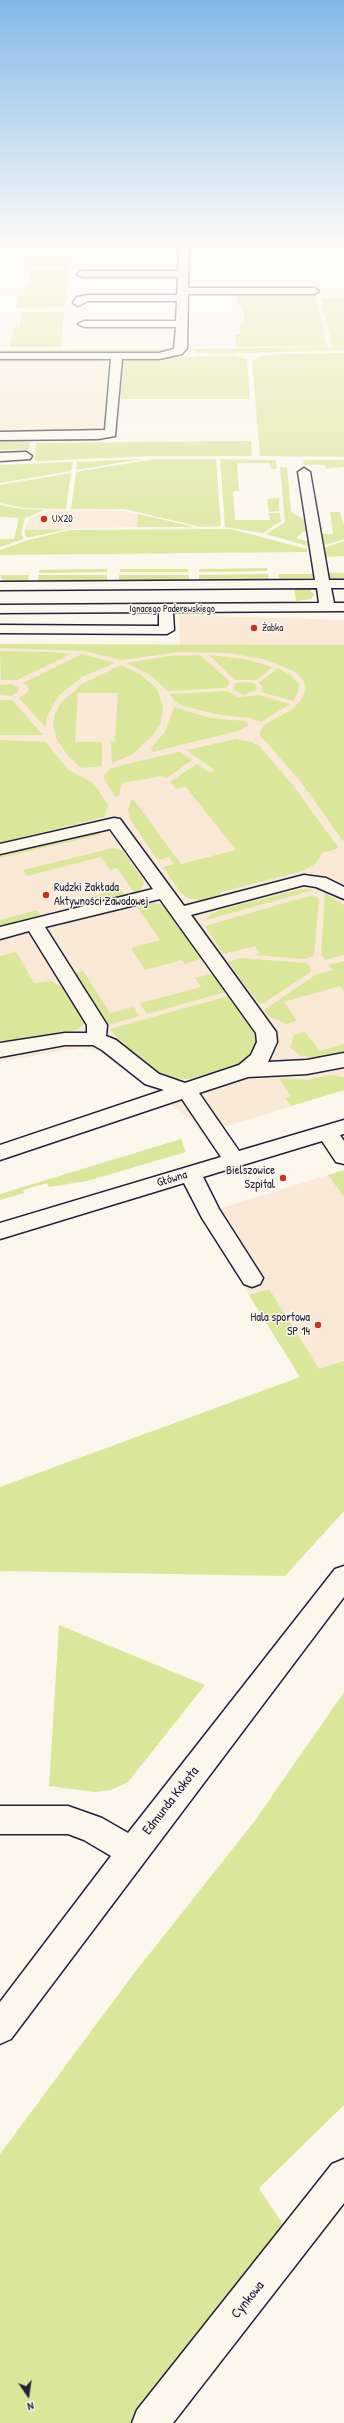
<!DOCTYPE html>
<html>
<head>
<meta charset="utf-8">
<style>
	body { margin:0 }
	#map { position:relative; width:344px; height:2423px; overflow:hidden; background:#fbf7ec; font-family:"Patrick Hand",sans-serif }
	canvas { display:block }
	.north { position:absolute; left:8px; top:2375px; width:40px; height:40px; -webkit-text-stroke:3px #fbf7ec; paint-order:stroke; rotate:167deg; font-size:11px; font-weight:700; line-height:16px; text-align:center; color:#22223b }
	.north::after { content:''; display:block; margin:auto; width:14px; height:18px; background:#22223b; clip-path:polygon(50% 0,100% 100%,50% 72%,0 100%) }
</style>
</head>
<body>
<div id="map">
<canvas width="344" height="2423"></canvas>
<div class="north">N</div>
</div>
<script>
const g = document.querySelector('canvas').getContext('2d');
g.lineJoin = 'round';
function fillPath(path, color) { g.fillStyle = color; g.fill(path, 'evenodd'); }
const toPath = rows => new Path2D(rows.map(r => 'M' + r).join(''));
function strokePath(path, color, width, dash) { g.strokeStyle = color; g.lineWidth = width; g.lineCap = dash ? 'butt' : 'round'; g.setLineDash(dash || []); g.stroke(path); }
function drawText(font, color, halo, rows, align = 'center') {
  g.font = font + ' "Patrick Hand",sans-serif'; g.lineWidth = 3; g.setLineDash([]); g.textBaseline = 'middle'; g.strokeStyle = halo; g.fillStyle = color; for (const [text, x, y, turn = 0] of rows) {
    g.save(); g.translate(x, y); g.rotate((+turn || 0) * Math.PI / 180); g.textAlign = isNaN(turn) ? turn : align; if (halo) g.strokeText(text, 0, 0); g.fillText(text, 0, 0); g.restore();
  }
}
const built = toPath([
	[0,359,114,359,107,441,0,442],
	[50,510,124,511,138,514,137,527,25,530,29,518],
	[179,615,344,620,344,1090,201,1134,196,1123,99,1051,81,1048,0,1061,0,644,180,645],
	[344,1170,344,1447,199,1215]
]);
const green = toPath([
	[193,245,344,245,344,267,340,251,194,252],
	[0,246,76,246,76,250,73,251,0,250],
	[24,258,70,258,70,267,23,267],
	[24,269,69,269,65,307,16,308,18,296,24,295,25,287,30,286,31,272,24,271],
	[315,293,327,346,236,347,235,335,240,334,239,324,244,324,243,306,238,306,236,294],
	[321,298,344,298,344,350,214,354,198,353,191,349,332,347],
	[21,312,64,312,61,347,10,347,14,327,20,327],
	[170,349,160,353,0,354,0,350],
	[344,353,344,457,260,456,252,361,259,357,277,354],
	[234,356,247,359,250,399,121,399,122,359],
	[251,441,252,456,155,456,35,461,36,443],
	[0,442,30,442,29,450,0,450],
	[142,459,76,470,77,462],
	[155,459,216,459,221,526,201,527,125,509,71,509,76,472],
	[220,459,276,460,277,469,271,469,270,463,237,463,239,491,233,491,235,520,270,520,269,513,280,513,281,521,263,533,225,527],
	[303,460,344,460,344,467,325,469,325,465,304,465],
	[73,462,71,471,0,483,0,465],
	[280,467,287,467,291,512,305,520,306,532,304,531,296,538,310,542,311,547,266,534,285,522],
	[71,473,66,509,25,508,0,503,0,485],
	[279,498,279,511,269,512,267,499],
	[0,505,22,509,44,510,25,518,21,534,24,539,0,547,0,539,14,539,19,518,0,517],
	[330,512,340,512,344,526,344,539,318,547,317,534,333,534],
	[138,514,195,527,137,527],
	[68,529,27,538,25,535,25,530],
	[230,529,307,549,308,552,0,555,0,550,28,540,70,530],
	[344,541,344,556,324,557,327,573,344,573,344,581,334,580,326,577,318,550],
	[267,568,267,571,199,572,199,569],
	[107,569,107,572,39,573,39,570],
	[120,569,188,569,188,572,120,572],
	[268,574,269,580,199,581,199,575],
	[278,574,316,574,315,579,313,580,279,580],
	[0,575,29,575,28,582,4,582],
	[38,575,107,575,107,581,38,582],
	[119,575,189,575,189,581,119,581],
	[294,588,310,590,314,595,311,599,296,601],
	[0,644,344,645,344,839,343,841,301,782,259,734,264,725,291,710,301,700,306,690,304,681,294,671,263,659,228,653,179,652,122,660,85,651,0,648],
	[0,651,51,652,71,654,17,680,1,680],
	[82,654,115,663,82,677,59,695,47,716,46,728,19,698,28,692,29,688,23,683],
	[200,655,230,682,226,688,168,691,150,675,127,663,168,656],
	[209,655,245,659,273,667,256,680,235,680],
	[121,665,140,674,157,689,163,706,160,725,152,736,133,754,112,763,111,742,115,741,118,693,78,693,75,742,102,742,102,766,81,768,68,756,56,738,53,724,55,714,60,704,82,684],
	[278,668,292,676,299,684,298,693,293,701,261,692,263,687,259,683],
	[248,682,255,684,257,690,244,695,233,689,236,683],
	[11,684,19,688,17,693,11,696,0,695,0,685],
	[227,691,238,697,259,695,290,704,261,722,250,718,220,715,186,707,177,703,169,694],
	[0,700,12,700,43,735,0,735],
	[174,707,210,718,245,721,249,725,238,731,153,752,151,748,165,732],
	[236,739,252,742,259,746,292,784,338,847,334,850,323,852,316,863,303,871,221,892,217,898,200,900,188,898,181,893,163,867,174,864,169,857,158,860,131,821,128,810,131,800,134,800,181,864,236,850,186,787,176,789,170,782,197,764,210,773,215,770,186,750],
	[0,740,46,742,68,770,92,782,99,791,108,805,104,817,0,843],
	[179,752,192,760,167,778,162,776,122,783,119,796,115,797,103,776,110,769,126,764],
	[93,830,103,831,99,835,0,858,0,851],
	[114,848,122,850,144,882,140,891,135,894,117,868,110,870,101,857,27,876,23,870],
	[121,889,125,896,67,911,66,910,72,908,68,902],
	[302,889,314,890,206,920,211,914,222,909],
	[325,893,344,905,344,955,325,960,321,955],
	[309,896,317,897,319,900,314,956,304,959,254,955,260,953,255,946,223,954,205,926],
	[148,903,164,904,205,957,185,964,182,960,145,970,131,948,160,940,137,907],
	[37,910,42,917,0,928,0,920],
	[16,952,34,983,51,981,63,987,83,1017,85,1023,79,1028,73,1031,14,1043,0,1040,0,956],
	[241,958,307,963,312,971,264,1003,259,1004,228,962],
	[344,961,344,992,340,986,284,1002,297,1021,286,1024,268,1016,264,1010,315,975,333,970,329,965],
	[83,971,110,1013,134,1007,139,1016,108,1025,75,973],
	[216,973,229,991,147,1014,140,1003,201,987,195,978],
	[232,995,260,1036,260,1052,242,1065,189,1079,173,1079,162,1075,150,1068,128,1050,110,1029],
	[305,1032,320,1051,344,1044,344,1053,324,1058,300,1056,290,1047,294,1035],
	[330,1075,344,1077,344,1090,291,1106,285,1098,291,1096,279,1078,307,1080],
	[181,1139,186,1152,87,1181,49,1187,47,1183,23,1190,24,1193,0,1200,0,1194],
	[344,1170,344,1197,328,1175],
	[269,1289,319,1369,344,1361,344,1511,285,1576,0,1571,0,1487,300,1377,249,1295],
	[59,1625,205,1685,136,1772,128,1782,111,1790,94,1792,49,1786],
	[344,1692,344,2105,259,2188,283,2224,276,2242,131,2423,0,2423,0,2154,135,1972,254,1822]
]);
const minor = toPath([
	[179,245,189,245,188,288,314,288,319,291,314,294,188,294,187,348,182,354,159,359,122,359,115,436,98,439,0,440,0,432,105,430,111,359,0,359,0,353,159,353,174,349,176,327,84,327,78,324,84,321,176,321,177,301,88,301,78,306,73,303,77,297,88,295,177,295,178,277,82,277,77,274,82,271,178,271,179,245],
	[26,452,32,456,30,459,0,461,0,453,26,452],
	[304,468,310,472,329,580,344,580,344,588,331,588,334,603,344,603,344,611,173,612,174,630,167,634,0,633,0,625,159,626,159,612,0,613,0,605,319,603,317,588,0,590,0,582,315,580,298,472,304,468],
	[114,818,120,819,184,906,304,875,326,878,344,887,344,899,316,887,304,885,191,915,276,1032,277,1042,268,1062,307,1060,344,1053,344,1067,307,1074,248,1077,199,1093,239,1151,344,1120,344,1134,340,1135,344,1141,344,1164,336,1162,322,1141,203,1177,219,1209,263,1278,260,1284,252,1287,244,1284,202,1218,184,1183,0,1239,0,1223,221,1157,182,1099,0,1160,0,1145,164,1090,145,1084,102,1050,93,1045,65,1045,0,1057,0,1043,65,1033,87,1033,87,1025,29,931,0,939,0,927,153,889,110,829,0,854,0,844,114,818],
	[160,899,256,1033,257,1042,251,1055,239,1065,185,1083,159,1074,116,1040,106,1036,107,1025,45,927,160,899],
	[344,1566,344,1597,11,2039,0,2044,0,2002,111,1856,84,1840,68,1834,0,1834,0,1806,68,1806,102,1818,128,1833,335,1569,344,1566],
	[344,2159,344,2203,173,2423,132,2423,137,2410,332,2164,344,2159]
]);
const markers = [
	[44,519,4,"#c8321e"],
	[254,628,4,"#c8321e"],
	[46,895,4,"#c8321e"],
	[283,1178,4,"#c8321e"],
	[318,1325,4,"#c8321e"]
];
const farPoinames = [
	["UX20",52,519],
	["Żabka",262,628]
];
const farStreetnames = [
	["Ignacego Paderewskiego",172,609]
];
const poiNames = [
	["Rudzki Zakłada",54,888,"left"],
	["Aktywności Zawodowej",54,902,"left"],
	["Bielszowice",275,1171],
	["Szpital",275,1185],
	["Hala sportowa",310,1318],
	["SP 14",310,1332]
];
const streetNames = [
	["Główna",172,1179,-17]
];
const nearStreetnames = [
	["Edmunda Kokota",171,1801,-52],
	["Cynkowa",248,2300,-51]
];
fillPath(built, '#fae9d7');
fillPath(green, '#dae699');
strokePath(minor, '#22223b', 3);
fillPath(minor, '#fbf7ec');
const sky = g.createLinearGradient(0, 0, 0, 584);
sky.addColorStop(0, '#83b9e8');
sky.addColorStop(0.42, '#fdfbf6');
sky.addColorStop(1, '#fdfbf600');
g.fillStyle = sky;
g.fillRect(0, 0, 344, 584);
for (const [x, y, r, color] of markers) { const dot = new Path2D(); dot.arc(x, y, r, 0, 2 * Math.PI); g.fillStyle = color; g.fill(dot); strokePath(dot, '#fbf7ec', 1.5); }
drawText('10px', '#22223b', '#fbf7ec', farPoinames, 'left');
drawText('10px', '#22223b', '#fbf7ec', farStreetnames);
drawText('12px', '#22223b', '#fbf7ec', poiNames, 'right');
drawText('12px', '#22223b', '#fbf7ec', streetNames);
drawText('14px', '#22223b', '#fbf7ec', nearStreetnames);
</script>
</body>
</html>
